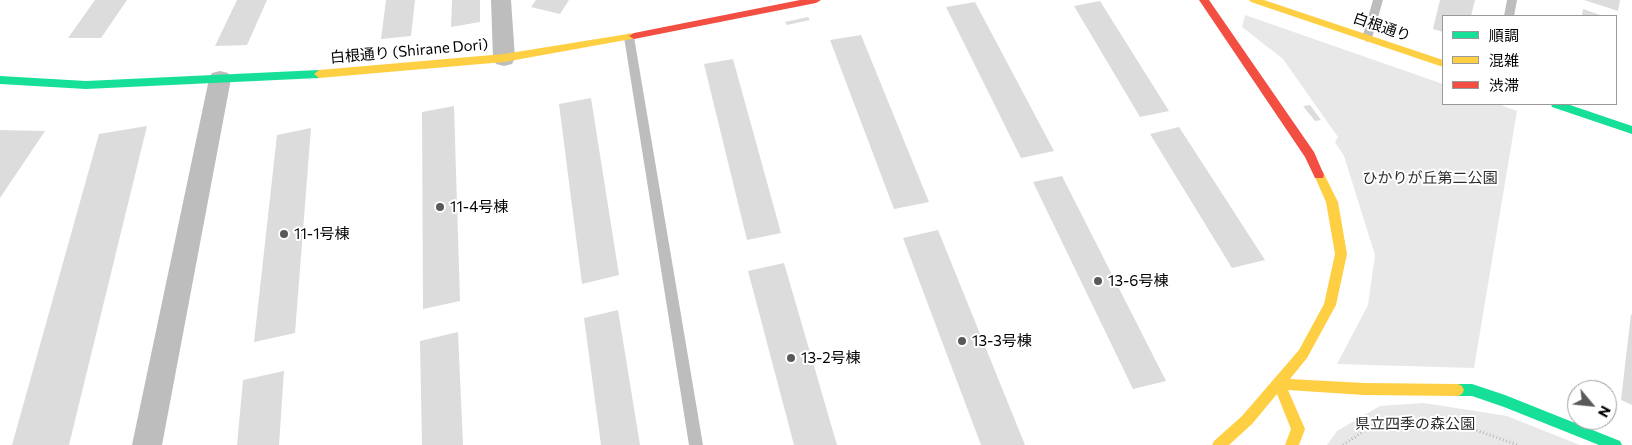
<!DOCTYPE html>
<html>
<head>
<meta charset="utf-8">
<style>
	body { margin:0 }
	#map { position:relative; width:1632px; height:445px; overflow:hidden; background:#fff; font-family:Commissioner,"Noto Sans JP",sans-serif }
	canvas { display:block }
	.legend { position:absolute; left:1442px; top:15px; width:175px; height:90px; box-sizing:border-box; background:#fff; border:1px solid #999; margin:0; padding:6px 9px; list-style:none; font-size:15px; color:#000 }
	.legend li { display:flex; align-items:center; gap:10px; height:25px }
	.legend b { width:25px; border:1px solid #999 }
	.north { position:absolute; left:1567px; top:380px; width:50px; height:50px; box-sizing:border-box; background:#fff; border:1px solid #999; border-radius:50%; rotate:118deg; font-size:14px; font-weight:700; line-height:20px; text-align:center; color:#000 }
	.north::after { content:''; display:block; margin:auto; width:18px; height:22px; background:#595959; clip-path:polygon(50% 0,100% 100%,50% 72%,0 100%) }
</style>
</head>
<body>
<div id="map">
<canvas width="1632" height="445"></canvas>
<ul class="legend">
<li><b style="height:6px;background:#16e098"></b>順調</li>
<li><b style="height:6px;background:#ffcf43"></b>混雑</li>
<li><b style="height:6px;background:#f24e42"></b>渋滞</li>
</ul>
<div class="north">N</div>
</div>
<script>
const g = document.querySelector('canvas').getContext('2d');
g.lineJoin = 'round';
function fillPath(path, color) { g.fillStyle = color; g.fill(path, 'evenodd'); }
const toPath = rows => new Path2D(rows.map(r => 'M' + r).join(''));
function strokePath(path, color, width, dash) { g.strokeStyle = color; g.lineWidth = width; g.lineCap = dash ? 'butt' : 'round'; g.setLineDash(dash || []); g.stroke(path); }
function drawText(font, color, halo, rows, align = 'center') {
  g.font = font + ' Commissioner,"Noto Sans JP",sans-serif'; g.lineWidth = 4; g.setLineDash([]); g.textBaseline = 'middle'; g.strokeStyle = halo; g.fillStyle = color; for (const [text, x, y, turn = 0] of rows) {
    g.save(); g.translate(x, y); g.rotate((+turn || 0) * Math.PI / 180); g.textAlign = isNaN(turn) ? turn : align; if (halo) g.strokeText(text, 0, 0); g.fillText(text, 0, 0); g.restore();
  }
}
const green = toPath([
	[1245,15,1443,84,1443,104,1498,104,1517,111,1474,368,1337,364,1368,305,1375,255,1344,156,1335,142,1338,137,1283,59,1242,27],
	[1424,403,1507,416,1580,445,1327,445,1337,431,1380,406]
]);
const building = toPath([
	[95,0,127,0,101,38,68,38],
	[237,0,267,0,247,45,215,46],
	[386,0,415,0,411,36,381,39],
	[452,0,480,0,480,22,451,27],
	[536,0,569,0,560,14,531,7],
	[1440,0,1475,0,1471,16,1443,16,1443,32,1433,29],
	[1584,0,1620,0,1618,11],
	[1100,1,1169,111,1140,117,1074,6],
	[975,2,1054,151,1021,158,946,7],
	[1583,9,1603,16,1582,16],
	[808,17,810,20,787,25,785,22],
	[861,35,929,202,894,209,830,40],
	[733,59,781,233,747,240,704,64],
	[591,98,619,275,582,284,559,104],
	[1310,105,1321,120,1315,121,1303,106],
	[454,106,460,301,423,309,422,112],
	[147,126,69,445,12,445,99,134],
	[1179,127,1265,260,1232,268,1150,134],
	[311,128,295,333,254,342,277,135],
	[0,130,45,131,0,198],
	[1062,176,1166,381,1133,389,1033,182],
	[938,230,1025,445,981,445,903,238],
	[784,263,837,445,794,445,748,271],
	[618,310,640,445,601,445,584,318],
	[1631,314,1632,315,1632,405,1621,400],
	[458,332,463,445,422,445,420,341],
	[284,371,279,445,237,445,243,380]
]);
const path = toPath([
	[1450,421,1518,445],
	[1343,445,1373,425,1393,421]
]);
const lane = toPath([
	[1373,0,1383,0,1372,38,1367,42,1362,38,1373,0],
	[1507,0,1517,0,1514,16,1504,16,1507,0],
	[629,33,634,37,703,445,689,445,624,37,629,33]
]);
const street = toPath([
	[491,0,511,0,515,58,512,64,504,66,496,64,493,58,491,0],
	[220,71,228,73,231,79,162,445,132,445,209,79,212,73,220,71]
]);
const fast = toPath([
	[319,70,324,74,319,78,86,89,0,84,0,76,86,81,319,70],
	[1551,104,1567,104,1632,126,1632,134,1552,107,1551,104],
	[1458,384,1472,384,1505,395,1620,441,1622,445,1599,445,1504,407,1472,396,1458,396,1454,394,1452,390,1454,386,1458,384]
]);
const slow = toPath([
	[1249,0,1264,0,1443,60,1443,67,1251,2,1249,0],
	[634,33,637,34,639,36,637,38,504,62,319,78,314,74,319,70,504,54,634,33],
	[1319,171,1323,172,1338,202,1347,254,1336,305,1307,358,1290,379,1364,383,1458,384,1462,386,1464,390,1462,394,1458,396,1364,395,1288,390,1305,429,1299,445,1285,445,1291,429,1277,394,1252,424,1229,445,1212,445,1214,441,1242,416,1299,350,1324,304,1335,254,1326,202,1314,175,1319,171]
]);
const jam = toPath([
	[800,0,821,0,816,3,634,39,629,36,634,33,800,0],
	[1199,0,1209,0,1314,152,1324,175,1323,178,1315,178,1305,157,1199,0]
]);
const markers = [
	[440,207,5,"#595959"],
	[284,234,5,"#595959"],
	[1098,281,5,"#595959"],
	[962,341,5,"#595959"],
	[791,358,5,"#595959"]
];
const streetNames = [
	["白根通り",1382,27,19],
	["白根通り (Shirane Dori)",409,51,-5]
];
const parkNames = [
	["ひかりが丘第二公園",1430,178],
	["県立四季の森公園",1415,424]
];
const poiNames = [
	["11-4号棟",450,207],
	["11-1号棟",294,234],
	["13-6号棟",1108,281],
	["13-3号棟",972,341],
	["13-2号棟",801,358]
];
fillPath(green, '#e8e8e8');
fillPath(building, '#dcdcdc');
strokePath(path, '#b8b8b8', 3, [1, 2.5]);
fillPath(lane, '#bdbdbd');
fillPath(street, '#bdbdbd');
fillPath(fast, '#16e098');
fillPath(slow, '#ffcf43');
fillPath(jam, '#f24e42');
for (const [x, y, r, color] of markers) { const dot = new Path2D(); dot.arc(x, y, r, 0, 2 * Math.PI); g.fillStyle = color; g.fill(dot); strokePath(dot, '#fff', 2); }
drawText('15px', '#000', '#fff', streetNames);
drawText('15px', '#2d2d2d', '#fff', parkNames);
drawText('15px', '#000', '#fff', poiNames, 'left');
</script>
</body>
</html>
